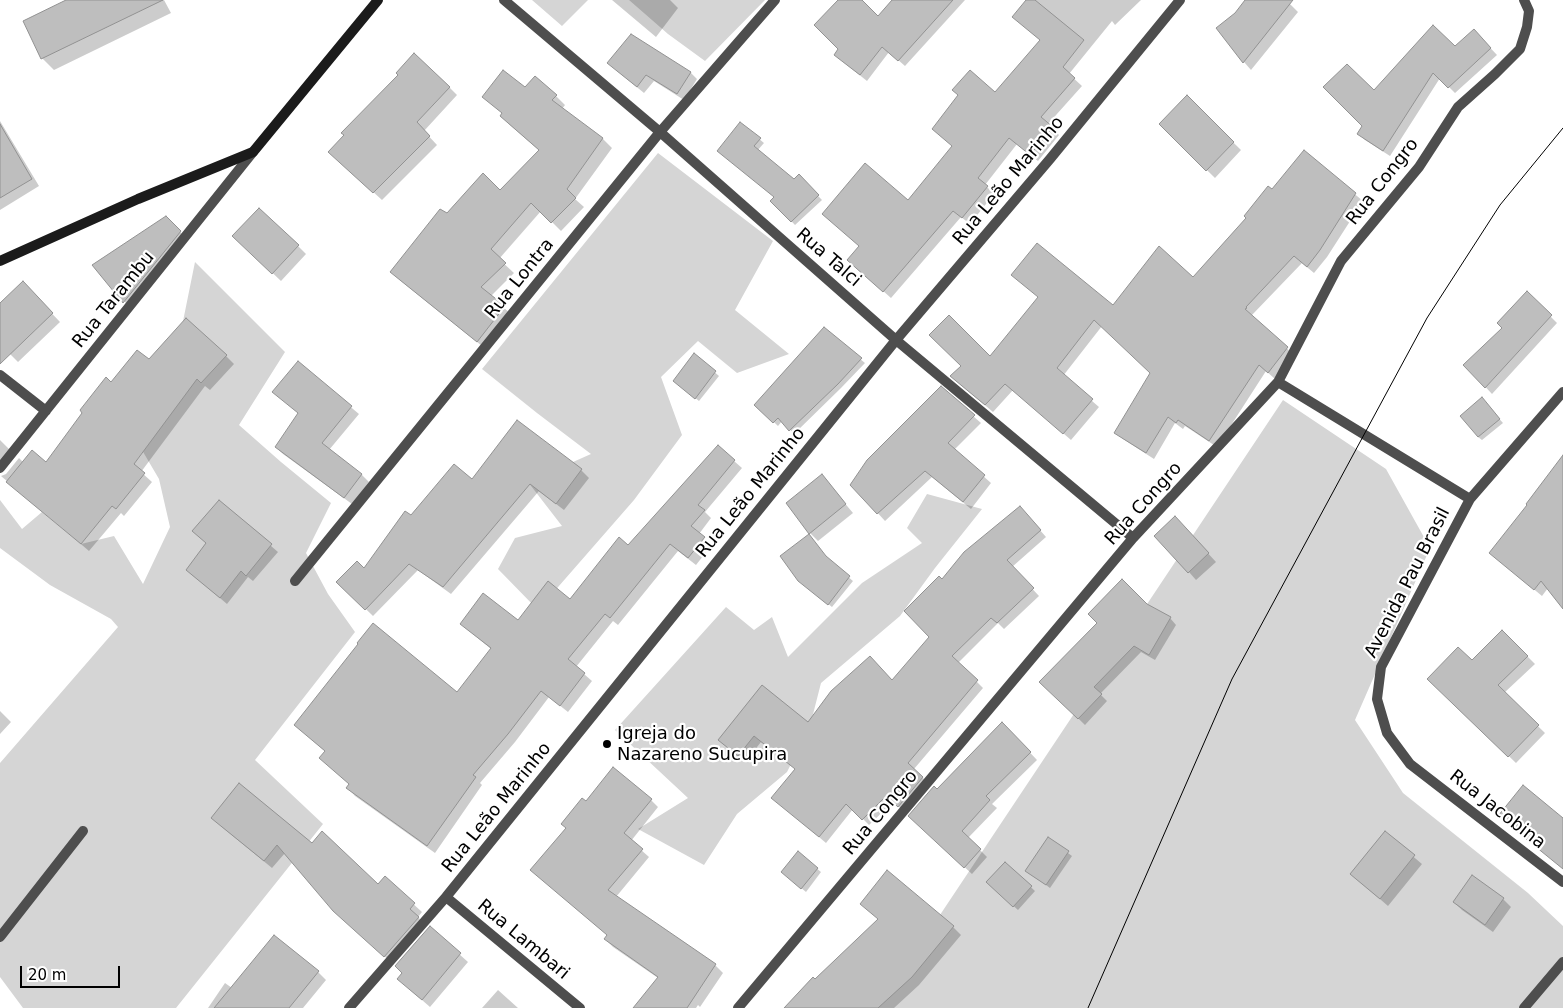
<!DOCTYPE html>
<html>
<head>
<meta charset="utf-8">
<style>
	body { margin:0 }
	#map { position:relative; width:1563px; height:1008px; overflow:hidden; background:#fff; font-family:"DejaVu Sans",sans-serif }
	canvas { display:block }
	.scale { position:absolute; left:20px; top:966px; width:100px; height:22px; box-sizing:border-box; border:2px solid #000; border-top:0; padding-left:6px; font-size:15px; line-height:18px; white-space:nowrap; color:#000; -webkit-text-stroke:4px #fff; paint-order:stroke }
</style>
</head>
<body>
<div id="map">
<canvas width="1563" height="1008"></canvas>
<div class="scale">20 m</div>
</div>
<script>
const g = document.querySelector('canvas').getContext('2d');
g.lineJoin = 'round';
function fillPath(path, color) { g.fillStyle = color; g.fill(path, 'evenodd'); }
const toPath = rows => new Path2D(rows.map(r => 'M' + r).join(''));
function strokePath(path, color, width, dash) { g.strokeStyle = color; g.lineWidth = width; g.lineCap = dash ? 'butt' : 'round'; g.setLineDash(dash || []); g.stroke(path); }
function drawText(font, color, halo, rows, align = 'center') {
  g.font = font + ' "DejaVu Sans",sans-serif'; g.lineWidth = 4.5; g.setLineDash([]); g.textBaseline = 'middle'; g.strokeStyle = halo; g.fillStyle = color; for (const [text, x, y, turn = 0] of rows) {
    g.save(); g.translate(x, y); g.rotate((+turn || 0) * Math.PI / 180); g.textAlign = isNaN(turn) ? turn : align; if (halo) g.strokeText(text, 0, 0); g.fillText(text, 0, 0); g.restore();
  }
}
const green = toPath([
	[532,0,588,0,562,26],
	[629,0,765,0,705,61,668,34],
	[658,153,773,241,735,310,789,354,737,373,698,341,661,377,682,435,634,500,538,610,498,569,515,538,562,526,528,482,591,454,537,413,482,369],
	[195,262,285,352,239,425,281,462,331,503,306,553,328,594,355,632,255,760,323,824,176,1008,23,1008,0,977,0,763,118,627,111,619,50,585,0,548,0,500,22,529,42,512,81,544,114,536,143,584,170,527,159,479,139,445,162,425],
	[1283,400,1386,469,1430,548,1355,720,1403,793,1528,893,1563,926,1563,1008,878,1008],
	[927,494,982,509,935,568,900,616,821,683,810,726,787,772,737,814,704,865,638,829,688,798,615,730,726,607,754,630,772,617,788,657,862,583,922,543,907,528]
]);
const shadow = toPath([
	[69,0,164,0,171,13,54,70,42,58],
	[612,0,670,0,678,8,656,37],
	[840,0,861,0,878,18,894,0,965,0,905,66,889,52,867,81,842,61,840,49],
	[1027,0,1141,0,1115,25,1112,21,1069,74,1082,86,1048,124,1059,135,1038,161,1017,144,985,185,994,194,970,224,961,217,891,298,856,267,995,93,1041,41,1014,17],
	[1247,0,1286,0,1298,12,1251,70,1244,62,1236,14],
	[1480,37,1497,55,1455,93,1440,78,1390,156,1365,140,1359,134,1363,126,1455,47],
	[616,70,690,72,697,79,684,100,654,81,644,93],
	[449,87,457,95,424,131,437,145,382,200,338,160],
	[525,89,556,96,565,105,562,109,603,139,612,148,575,199,584,207,561,231,541,211,499,259,514,273,491,296,513,316,487,350,401,281,392,272,447,214,500,191,540,151,510,125,501,116,503,114,484,97],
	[1187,97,1241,150,1215,178,1160,124],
	[0,121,39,186,0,210],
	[740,123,764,143,757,151,794,181,799,176,822,200,795,225,772,201,776,197],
	[1304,152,1363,201,1327,257,1314,273,1302,263,1252,315,1252,317,1294,355,1275,379,1266,371,1217,447,1185,426,1183,429,1175,423,1154,459,1123,439,1116,432,1152,373,1102,326,1063,376,1099,407,1071,440,1013,390,993,412,959,383,990,358,1113,306,1193,278,1272,191],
	[166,217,188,240,132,310,94,266],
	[242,244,298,246,306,254,281,281],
	[23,283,60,322,18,362,0,344,0,305],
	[1527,293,1557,323,1492,394,1465,365,1504,328],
	[824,329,865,363,841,388,794,434,782,421,778,426,756,405],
	[695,355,719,376,699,401,678,384],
	[226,356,234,364,210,390,205,386,141,472,152,482,124,516,121,513,89,551,1,476,6,474,19,458,24,463,46,464,111,383,149,361],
	[298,363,359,414,329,450,362,475,369,482,352,504,283,454,276,447,299,414],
	[941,388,981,423,954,450,991,483,971,509,932,477,885,521,852,485],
	[1485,403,1503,423,1482,440,1478,437],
	[517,422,581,470,589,478,564,510,539,491,451,594,418,570,373,616,338,582,365,570,411,516,472,481],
	[0,440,14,454,0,473],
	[734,461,742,468,705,512,711,518,699,534,711,546,696,565,678,551,618,625,613,621,576,667,592,681,568,712,549,697,515,742,480,783,482,785,435,853,355,796,348,788,350,784,326,752,295,725,458,694,491,649,461,624,518,621,570,601,629,547],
	[822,476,853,513,818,541,810,533,787,503],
	[1563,478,1563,607,1548,588,1542,596,1490,553],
	[219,501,278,552,253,581,248,577,227,604,187,570,208,543],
	[1026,514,1046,537,1012,567,1039,596,1004,629,998,623,958,663,983,688,914,769,929,784,905,812,893,802,869,825,853,809,826,843,773,798,796,769,761,742,745,762,719,740,808,724,892,681,931,637,943,581],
	[1183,526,1216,562,1196,580,1189,572],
	[828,560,853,581,832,607,803,584],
	[1147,605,1170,618,1176,625,1155,660,1141,652,1100,694,1107,701,1085,725,1041,682,1099,623],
	[1502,631,1535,664,1504,693,1545,733,1516,763,1429,679,1472,662],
	[0,711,11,722,0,734],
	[1002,723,1037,760,992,804,997,808,968,838,987,857,972,874,917,823,937,791],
	[651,800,658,807,631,841,649,857,616,897,715,965,723,973,700,1007,698,1005,696,1008,635,1008,658,978,613,947,605,939,608,936,586,803],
	[221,826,312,845,378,886,385,878,422,912,418,917,426,926,393,964,343,919,285,853,272,868],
	[1385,833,1422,864,1388,906,1351,874],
	[1049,839,1072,856,1050,888,1031,874],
	[798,853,821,872,806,892,787,876],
	[1005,863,1035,891,1018,910,987,882],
	[1503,899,1511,907,1493,932,1462,910,1454,902],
	[953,927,961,935,919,985,894,1008,788,1008,815,980],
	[430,928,468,962,430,1007,407,987],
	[318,972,326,980,303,1008,208,1008,225,983,232,988],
	[498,990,518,1008,482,1008]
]);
const building = toPath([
	[66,0,163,0,41,59,23,21,66,0],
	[838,0,862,0,878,16,892,0,953,0,898,61,882,47,860,75,834,55,838,49,814,25,838,0],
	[1026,0,1035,0,1084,40,1063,67,1075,78,1041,117,1053,127,1030,155,1009,138,978,178,988,186,962,218,953,211,883,292,847,260,859,246,822,214,865,163,908,200,952,146,932,129,958,95,952,90,970,70,995,92,1040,40,1012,17,1026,0],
	[1245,0,1293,0,1243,63,1216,28,1235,13,1245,0],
	[1433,25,1455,46,1474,29,1491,48,1448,88,1433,73,1383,151,1357,134,1362,126,1323,87,1347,64,1374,90,1433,25],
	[631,34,691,72,677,94,646,75,637,87,607,63,631,34],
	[414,53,450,87,417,122,430,136,373,193,328,152,344,135,341,133,398,75,396,73,414,53],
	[503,70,525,87,535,76,557,95,552,100,603,138,567,189,576,198,551,223,531,203,491,249,506,263,481,287,505,306,477,342,390,272,440,209,447,213,483,173,500,190,539,150,500,116,502,113,482,97,503,70],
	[1187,95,1234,142,1206,171,1159,124,1187,95],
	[740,122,761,138,754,146,794,179,799,174,819,195,791,222,770,201,774,197,717,151,740,122],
	[0,124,32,179,0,198,0,124],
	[1304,150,1356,193,1320,250,1307,267,1294,256,1246,307,1247,308,1245,309,1288,347,1268,373,1259,365,1209,441,1178,420,1176,423,1168,417,1146,453,1114,433,1150,373,1094,320,1057,368,1093,399,1063,434,1005,384,985,405,950,376,961,366,929,335,949,315,990,356,1038,297,1011,275,1037,243,1113,305,1159,246,1193,277,1246,218,1244,216,1268,186,1272,189,1304,150],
	[259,208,299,245,272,274,232,236,259,208],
	[166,216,181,231,123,303,92,265,166,216],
	[23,281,53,313,0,364,0,303,23,281],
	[1527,291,1552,315,1485,388,1463,365,1502,328,1497,323,1527,291],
	[186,318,227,355,201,383,197,379,134,464,145,473,116,509,112,506,81,544,6,482,32,450,46,462,82,413,80,410,106,377,111,382,137,350,149,359,186,318],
	[824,327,862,358,838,384,789,431,778,418,773,423,754,405,824,327],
	[694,353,716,371,695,399,673,381,694,353],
	[298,361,352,406,322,443,362,474,344,498,275,447,298,413,272,392,298,361],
	[941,386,975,415,948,443,985,475,963,502,925,471,877,514,850,485,867,460,941,386],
	[1482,397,1500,419,1478,437,1460,416,1482,397],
	[517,420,582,469,556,504,530,484,443,587,409,564,365,610,336,582,357,561,364,568,405,511,411,515,454,464,472,479,517,420],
	[718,445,735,460,698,505,705,510,691,526,705,537,688,558,670,544,610,618,605,614,568,659,585,673,560,706,541,691,508,734,473,775,476,777,427,846,346,788,349,784,319,758,325,751,294,725,358,644,357,643,373,623,457,692,491,648,460,624,483,593,518,620,548,581,570,599,619,537,628,545,718,445],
	[1563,455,1563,609,1541,581,1534,590,1489,553,1527,505,1526,504,1563,455],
	[822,474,846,504,809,534,786,503,822,474],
	[219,500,272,544,246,576,241,571,220,598,186,570,206,543,192,531,219,500],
	[1020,506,1041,530,1007,560,1034,588,997,623,991,618,952,656,978,680,908,763,923,777,898,807,886,796,862,820,846,804,819,837,771,798,795,769,754,736,738,756,718,740,762,685,808,722,831,691,870,656,892,680,929,637,904,611,939,576,942,579,964,552,1020,506],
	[1175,516,1209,553,1188,573,1154,536,1175,516],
	[809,534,826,556,850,576,828,605,798,581,780,556,809,534],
	[1122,579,1147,604,1171,617,1149,655,1134,646,1094,687,1102,694,1078,719,1039,682,1097,623,1088,614,1122,579],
	[1502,630,1528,656,1498,685,1539,725,1508,757,1427,679,1458,647,1472,660,1502,630],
	[1002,722,1031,752,986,796,990,800,962,831,981,849,964,868,908,816,934,786,937,789,1002,722],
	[613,767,652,799,624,833,643,849,608,890,716,964,687,1008,633,1008,658,977,604,939,607,935,530,870,566,828,561,824,582,798,586,801,613,767],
	[239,783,312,843,322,831,378,884,385,876,415,903,410,909,419,917,384,957,333,911,277,845,264,861,211,818,239,783],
	[1523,785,1563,818,1563,869,1498,816,1523,785],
	[1385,831,1415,855,1380,899,1350,874,1385,831],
	[1048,837,1069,851,1046,885,1025,871,1048,837],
	[798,851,818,868,801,889,781,872,798,851],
	[1005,862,1032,886,1013,907,986,882,1005,862],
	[887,870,954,926,912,977,878,1008,784,1008,813,977,815,979,878,919,860,904,887,870],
	[1472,875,1504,898,1485,925,1453,902,1472,875],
	[430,926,461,953,422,1000,397,979,402,973,395,966,430,926],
	[274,935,319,971,289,1008,214,1008,274,935]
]);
const minor = toPath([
	[504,0,660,132,896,340,1133,538],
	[0,375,46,411],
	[1278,382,1470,499],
	[1563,392,1470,499,1381,667,1377,699,1387,733,1410,764,1563,882],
	[0,468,253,152],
	[295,581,660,132,775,0],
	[446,897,580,1008],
	[0,937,83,831],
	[349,1008,446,897,896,340,1050,159,1180,0],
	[738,1008,1133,538,1278,382,1341,261,1419,167,1458,107,1495,74,1520,49,1527,27,1529,11,1524,0],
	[1524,1008,1563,962]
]);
const secondary = toPath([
	[0,261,138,199,253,152,378,0]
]);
const tram = toPath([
	[1088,1008,1232,679,1427,318,1500,205,1563,128]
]);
const markers = [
	[607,744,5,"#000"]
];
const streetNames = [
	["Rua Leão Marinho",1009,181,-50],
	["Rua Congro",1383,182,-52],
	["Rua Talci",828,258,41],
	["Rua Lontra",520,279,-51],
	["Rua Tarambu",114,300,-51],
	["Rua Leão Marinho",751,493,-51],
	["Rua Congro",1144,504,-48],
	["Avenida Pau Brasil",1408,583,-63],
	["Rua Leão Marinho",497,808,-51],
	["Rua Jacobina",1497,810,38],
	["Rua Congro",881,813,-50],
	["Rua Lambari",523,940,40]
];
const poiNames = [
	["Igreja do",617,734],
	["Nazareno Sucupira",617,755]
];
fillPath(green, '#d5d5d5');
fillPath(shadow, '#0003');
fillPath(building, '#bebebe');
strokePath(building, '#929292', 1);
strokePath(minor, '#4e4e4e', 10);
strokePath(secondary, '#1b1b1b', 10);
strokePath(tram, '#000', 1);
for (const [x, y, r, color] of markers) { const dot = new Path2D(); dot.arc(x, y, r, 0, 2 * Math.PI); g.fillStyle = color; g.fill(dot); strokePath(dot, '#fff', 2); }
drawText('18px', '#000', '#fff', streetNames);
drawText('18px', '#000', '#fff', poiNames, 'left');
</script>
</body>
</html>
